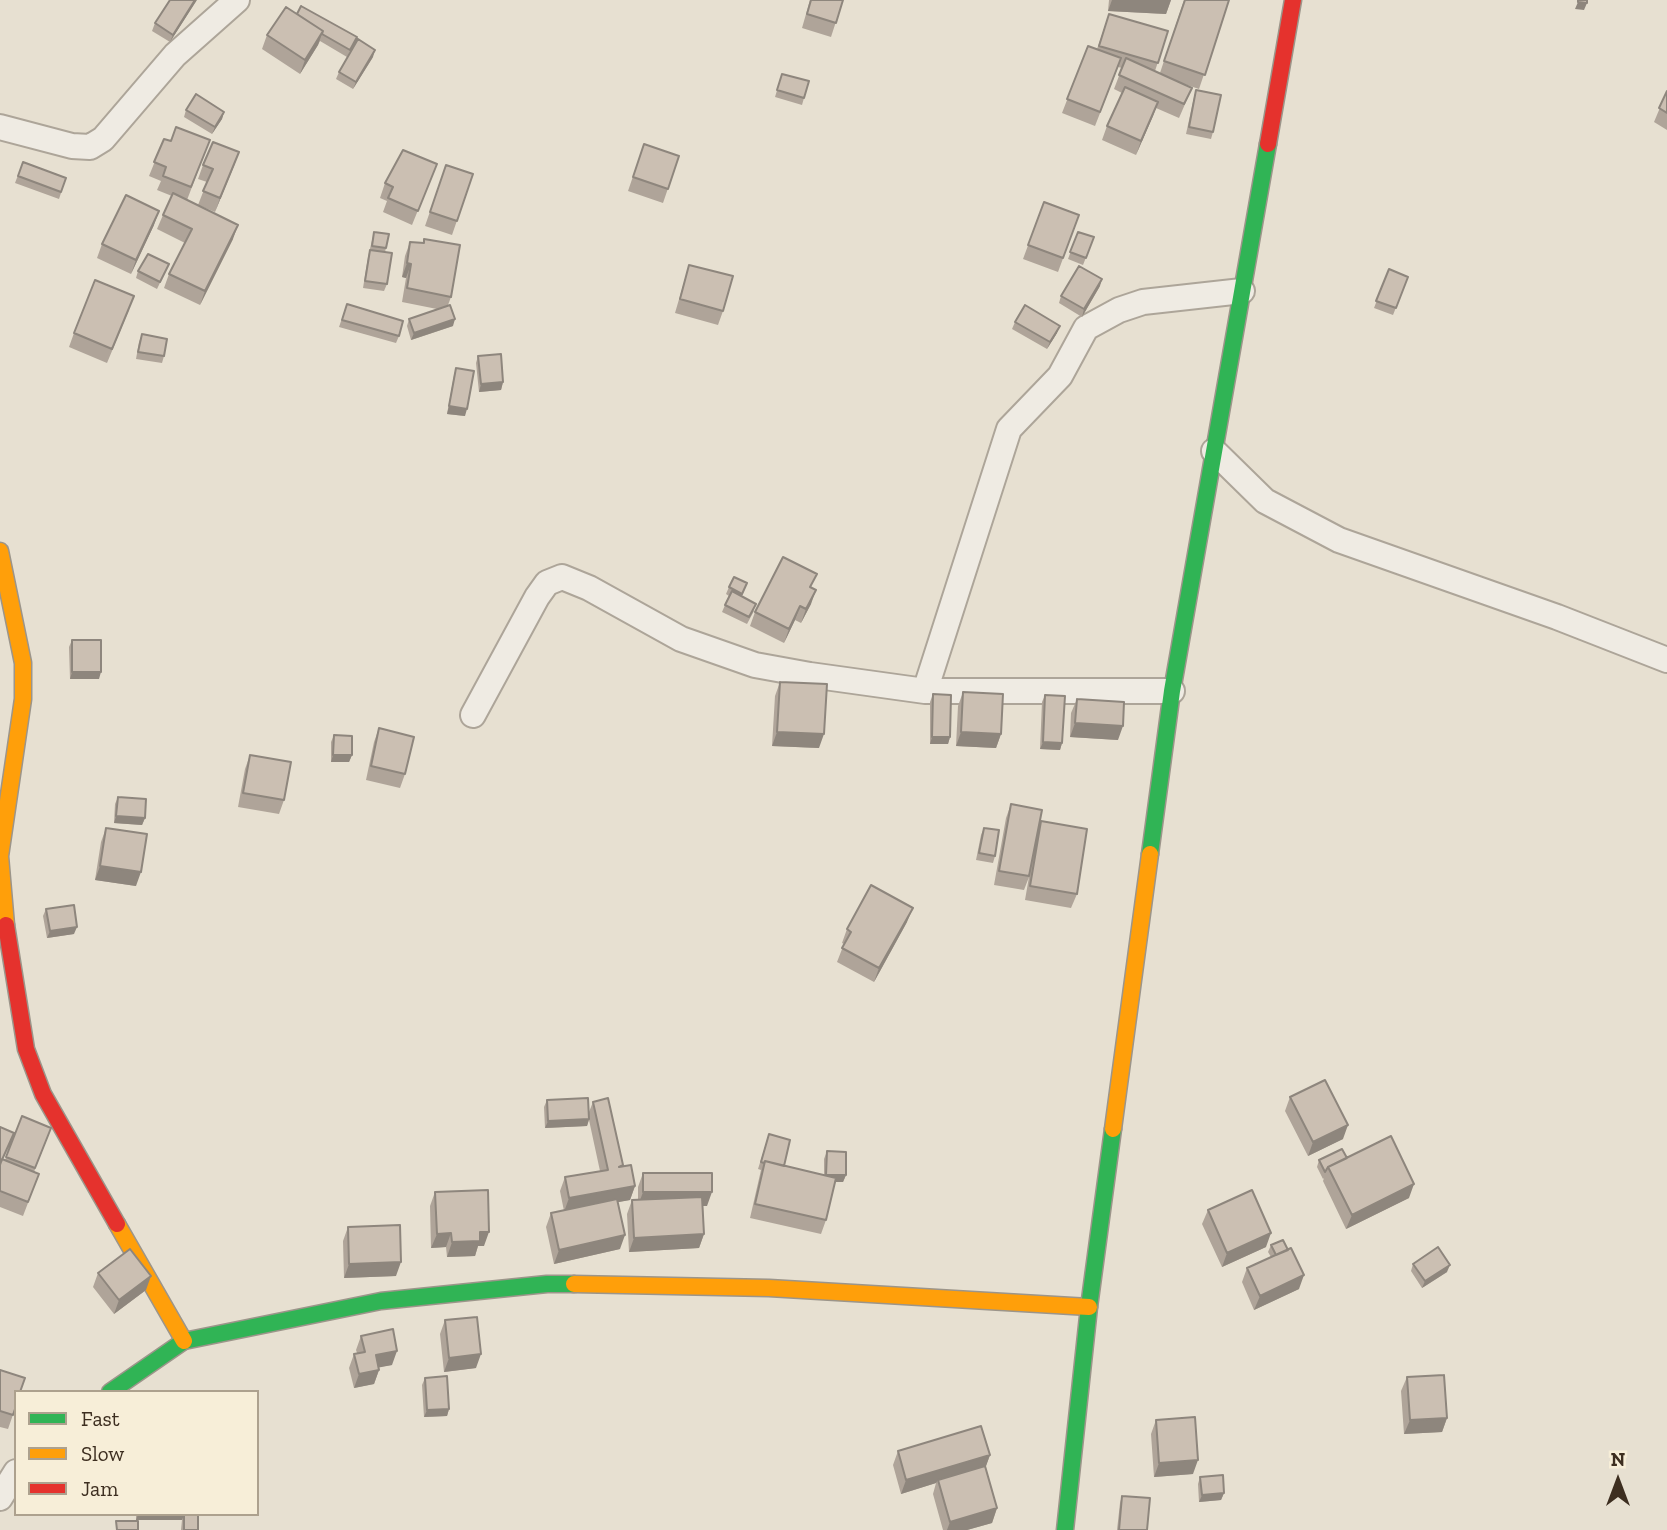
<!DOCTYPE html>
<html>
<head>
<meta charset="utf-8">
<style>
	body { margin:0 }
	#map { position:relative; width:1667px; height:1530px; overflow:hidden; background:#e7e0d1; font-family:"Zilla Slab",serif }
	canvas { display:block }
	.legend { position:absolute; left:14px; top:1390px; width:245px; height:126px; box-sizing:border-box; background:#f7eed8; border:2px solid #ada18e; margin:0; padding:9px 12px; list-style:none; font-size:21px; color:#3d2e20 }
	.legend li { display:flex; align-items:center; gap:14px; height:35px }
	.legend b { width:35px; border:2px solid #ada18e }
	.north { position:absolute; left:1583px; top:1446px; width:70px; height:70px; -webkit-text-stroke:5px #f7eed8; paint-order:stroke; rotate:0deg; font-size:19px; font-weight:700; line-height:28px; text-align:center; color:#3d2e20 }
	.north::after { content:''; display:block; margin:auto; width:24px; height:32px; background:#3d2e20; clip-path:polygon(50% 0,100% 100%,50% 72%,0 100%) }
</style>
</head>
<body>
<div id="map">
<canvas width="1667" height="1530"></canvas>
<ul class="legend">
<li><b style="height:9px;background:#30b455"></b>Fast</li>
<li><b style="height:9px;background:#ff9f0a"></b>Slow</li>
<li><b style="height:9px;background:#e5322d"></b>Jam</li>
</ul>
<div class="north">N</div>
</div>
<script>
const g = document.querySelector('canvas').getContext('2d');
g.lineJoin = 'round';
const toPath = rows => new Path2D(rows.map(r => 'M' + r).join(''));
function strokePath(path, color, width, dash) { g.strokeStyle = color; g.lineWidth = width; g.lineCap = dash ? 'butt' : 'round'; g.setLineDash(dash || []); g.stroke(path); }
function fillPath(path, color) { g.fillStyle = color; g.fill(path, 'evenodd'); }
const street = toPath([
	[0,127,72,146,90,147,103,139,175,55,237,0],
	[1214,451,1265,501,1339,540,1557,617,1667,660],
	[925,691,1009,429,1060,376,1086,328,1119,310,1143,302,1242,291],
	[473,715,537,597,547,583,562,577,589,588,681,639,755,665,810,675,925,691,1172,691],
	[0,1498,16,1472]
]);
const fast = toPath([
	[1150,854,1172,691,1268,144],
	[110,1392,184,1341,381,1301,547,1284,574,1284],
	[1065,1530,1089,1307,1113,1129]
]);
const slow = toPath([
	[0,551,23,663,23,699,0,856,6,925],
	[1113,1129,1150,854],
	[117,1224,184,1341],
	[574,1284,769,1288,1089,1307]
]);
const jam = toPath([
	[1268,144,1293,0],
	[6,925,26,1049,43,1094,117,1224]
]);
const wall = toPath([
	[810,0,843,0,831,37,802,28],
	[1109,0,1171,0,1166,14,1108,11],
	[1184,0,1229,0,1199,89,1181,83,1192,88,1179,118,1156,108,1136,155,1102,140,1107,126,1122,93,1114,89,1122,68,1118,67,1095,126,1062,113,1088,46,1097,49,1109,14,1168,31,1155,71,1160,73],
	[196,1,170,42,152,31,155,23],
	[297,14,354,44,347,57,320,41,318,45,300,74,262,49,267,35],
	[373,57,353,89,336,79,339,72],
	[782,74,804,98,802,105,775,97],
	[1196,90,1213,132,1211,139,1186,134,1194,97],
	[1667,91,1667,130,1654,122],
	[186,110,224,112,222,119,212,134,184,117],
	[164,139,171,141,210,140,187,200,233,239,200,305,164,288,169,274,185,243,157,229,163,215,172,196,157,190,161,181,149,176],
	[644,144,679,156,663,203,628,191],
	[239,152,215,212,198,205,207,182,198,179,203,165],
	[23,162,66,178,59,199,15,183],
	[446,165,473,174,452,235,425,226],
	[431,178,412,225,383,212,387,201,380,198,385,183],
	[1044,202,1079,215,1058,272,1023,259],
	[154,225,131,274,97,258,102,244],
	[374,232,386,248,385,252,387,284,384,291,363,288,368,257],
	[1078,232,1094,237,1083,265,1068,259],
	[424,239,451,297,448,305,453,326,411,340,407,326,409,319,437,309,402,302,406,278,402,277,405,256,410,242,423,243],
	[169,264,157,289,136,278,138,271],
	[689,265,723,311,718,325,675,313],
	[1389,269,1408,277,1393,315,1374,308],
	[1100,286,1082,317,1059,303,1061,296],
	[347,304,399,336,396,343,339,327],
	[129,310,107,363,69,347,74,333],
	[1015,322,1057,333,1047,349,1012,329],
	[142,334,164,356,162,363,136,359,139,342],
	[478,356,503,382,501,390,479,392,476,363],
	[456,368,465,416,447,414,454,375],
	[747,583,742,596,754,611,747,624,722,612,729,596,726,594,729,587],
	[812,588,811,604,801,623,795,620,784,643,750,626,755,612],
	[72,640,99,679,70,679,69,647],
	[780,682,819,748,772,746,775,696],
	[963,692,1001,734,996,748,956,746,958,706],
	[933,694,950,737,948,744,930,744,930,702],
	[1045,695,1062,743,1060,750,1040,749,1042,702],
	[1077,699,1118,740,1070,737,1071,713],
	[379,728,405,774,400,788,366,780,374,742],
	[334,735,352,755,349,762,331,762,331,742],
	[250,755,284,800,279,814,238,807,245,769],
	[118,797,145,818,142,825,114,823,115,804],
	[1011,804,1038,830,1041,821,1077,894,1071,908,1025,900,1029,877,1024,890,994,885,1006,818],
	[106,828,136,886,95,880,101,842],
	[984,828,995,856,993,863,976,860,981,835],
	[46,909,74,934,47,938,43,916],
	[907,922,874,982,837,962,844,944,842,943,847,929],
	[1290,1097,1343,1139,1308,1156,1285,1111],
	[547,1100,589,1112,593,1102,623,1165,623,1167,635,1186,630,1200,618,1202,620,1249,554,1264,546,1227,551,1213,564,1211,560,1191,565,1177,600,1171,589,1120,587,1126,545,1128,544,1107],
	[22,1116,51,1128,34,1172,39,1174,23,1216,0,1207,0,1127,2,1159,5,1160],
	[769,1134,784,1166,824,1175,824,1159,827,1151,846,1175,843,1182,835,1182,826,1220,821,1234,750,1218,761,1170,758,1169],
	[1347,1158,1409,1198,1346,1229,1323,1181,1324,1178,1323,1179,1317,1167,1319,1160],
	[643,1173,707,1206,703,1206,704,1234,699,1248,629,1252,627,1214,632,1200,638,1200,638,1187],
	[435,1192,484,1246,478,1246,475,1256,447,1257,446,1247,431,1248,430,1206],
	[1208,1210,1266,1247,1222,1267,1202,1224],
	[348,1227,396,1276,344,1278,343,1241],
	[1271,1245,1299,1289,1254,1310,1242,1282,1247,1268,1271,1257,1268,1252],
	[1413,1264,1447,1272,1422,1288,1411,1271],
	[98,1273,146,1290,114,1314,93,1287],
	[445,1320,476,1368,444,1372,440,1334],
	[361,1336,392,1365,379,1367,379,1370,374,1384,354,1388,349,1368,354,1354,357,1353,356,1350],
	[0,1370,16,1406,8,1429,0,1427],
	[1407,1377,1447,1418,1442,1432,1404,1434,1401,1391],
	[425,1378,449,1409,447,1416,424,1417,422,1385],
	[1156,1420,1193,1474,1154,1477,1151,1434],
	[898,1451,990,1455,985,1468,997,1508,992,1523,967,1530,943,1530,933,1494,936,1483,901,1494,893,1465],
	[1200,1477,1224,1493,1221,1500,1199,1502,1198,1484],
	[1122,1496,1147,1530,1117,1530,1120,1503],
	[136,1514,191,1514,198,1530,181,1530,182,1520,136,1520]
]);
const shadedWall = toPath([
	[195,0,197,0,170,42,173,35],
	[1112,0,1171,0,1166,14,1108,11],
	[1578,2,1587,3,1584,10,1575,9],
	[323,31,318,45,300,74,305,60],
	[375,50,373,57,353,89,356,82],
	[1158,102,1153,116,1136,155,1141,141],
	[224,112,222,119,212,134,215,127],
	[239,152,234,166,215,212,220,198],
	[159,211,154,225,131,274,136,260],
	[238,225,233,239,200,305,205,291],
	[407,263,411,264,406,278,402,277],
	[1102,279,1100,286,1082,317,1084,309],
	[455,319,453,326,411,340,414,333],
	[1060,326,1057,333,1047,349,1050,342],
	[503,382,501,390,479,392,481,384],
	[449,406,467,409,465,416,447,414],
	[816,590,811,604,801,623,806,609],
	[800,606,795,620,784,643,789,629],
	[72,672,101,672,99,679,70,679],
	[1075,723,1123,726,1118,740,1070,737],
	[777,732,824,734,819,748,772,746],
	[961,732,1001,734,996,748,956,746],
	[932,737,950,737,948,744,930,744],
	[1043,742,1062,743,1060,750,1040,749],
	[333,755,352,755,349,762,331,762],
	[116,816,145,818,142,825,114,823],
	[100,866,141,872,136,886,95,880],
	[913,908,907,922,874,982,879,968],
	[77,927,74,934,47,938,50,931],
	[589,1119,587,1126,545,1128,548,1121],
	[1348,1125,1343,1139,1308,1156,1313,1142],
	[826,1175,846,1175,843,1182,824,1182],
	[1414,1184,1409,1198,1346,1229,1352,1215],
	[635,1186,630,1200,564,1212,569,1198],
	[643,1192,712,1192,707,1206,638,1206],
	[480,1232,489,1232,484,1246,478,1246,475,1256,447,1257,452,1242],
	[451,1233,446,1247,431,1248,437,1234],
	[1271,1233,1266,1247,1222,1267,1227,1253],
	[704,1234,699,1248,629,1252,634,1238],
	[625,1235,620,1249,554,1264,559,1250],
	[401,1262,396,1276,344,1278,349,1264],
	[1450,1265,1447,1272,1422,1288,1425,1281],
	[1304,1275,1299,1289,1254,1310,1260,1296],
	[151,1276,146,1290,114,1314,119,1300],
	[397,1351,392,1365,371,1369,376,1355],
	[481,1354,476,1368,444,1372,449,1358],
	[379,1370,374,1384,354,1388,359,1374],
	[449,1409,447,1416,424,1417,427,1410],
	[1447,1418,1442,1432,1404,1434,1410,1420],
	[990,1455,985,1469,938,1480,936,1483,901,1494,906,1480],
	[1198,1460,1193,1474,1154,1477,1159,1463],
	[1224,1493,1221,1500,1199,1502,1202,1495],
	[997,1508,992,1523,967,1530,947,1530,950,1522],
	[138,1514,191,1514,189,1519,184,1515,182,1520,136,1520]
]);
const building = toPath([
	[170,0,195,0,173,35,155,23,170,0],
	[811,0,843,0,836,23,807,14,811,0],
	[1185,0,1229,0,1205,75,1164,61,1185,0],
	[1578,0,1587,0,1587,3,1578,2,1578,0],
	[301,6,357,37,350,50,322,34,323,31,297,14,301,6],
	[286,7,323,31,305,60,267,35,286,7],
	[1109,14,1168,31,1158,63,1099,46,1109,14],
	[358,39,375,50,356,82,339,72,358,39],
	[1088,46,1121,58,1100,112,1067,99,1088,46],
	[1126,58,1192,88,1184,104,1119,75,1126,58],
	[782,74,809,81,804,98,777,90,782,74],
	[1125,87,1158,102,1141,141,1107,126,1125,87],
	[1196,90,1221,95,1213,132,1189,127,1196,90],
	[1667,91,1667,113,1659,108,1667,91],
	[196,94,224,112,215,127,186,110,196,94],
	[176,127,210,140,191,187,163,176,166,167,154,162,164,139,171,141,176,127],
	[213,142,239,152,220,198,203,191,213,169,203,165,213,142],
	[644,144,679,156,668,189,633,177,644,144],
	[403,150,437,164,418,211,388,198,393,187,385,183,403,150],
	[23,162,66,178,61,192,18,176,23,162],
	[446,165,473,174,457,221,430,212,446,165],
	[173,193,238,225,205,291,169,274,192,229,163,215,173,193],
	[126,195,159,211,136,260,102,244,126,195],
	[1044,202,1079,215,1063,258,1028,245,1044,202],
	[374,232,389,234,386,248,372,246,374,232],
	[1078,232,1094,237,1086,258,1070,252,1078,232],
	[424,239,460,245,451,297,407,288,411,264,407,263,410,242,424,243,424,239],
	[370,250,392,253,387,284,365,281,370,250],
	[148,254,169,264,160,282,138,271,148,254],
	[689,265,733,276,723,311,680,299,689,265],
	[1079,266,1102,279,1084,309,1061,296,1079,266],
	[1389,269,1408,277,1396,308,1376,301,1389,269],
	[95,280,134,296,112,349,74,333,95,280],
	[347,304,403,321,399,336,342,320,347,304],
	[450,305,455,319,414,333,409,319,450,305],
	[1025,305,1060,326,1050,342,1015,322,1025,305],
	[142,334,167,339,164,356,138,352,142,334],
	[501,354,503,382,481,384,478,356,501,354],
	[456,368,474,371,467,409,449,406,456,368],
	[783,557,817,574,810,587,816,590,806,609,800,606,789,629,755,612,783,557],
	[734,577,747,583,742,594,729,587,734,577],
	[732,591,756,604,749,617,725,605,732,591],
	[72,640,101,640,101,672,72,672,72,640],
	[780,682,827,684,824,734,777,732,780,682],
	[963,692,1003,694,1001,734,961,732,963,692],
	[933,694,951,695,950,737,932,737,933,694],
	[1045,695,1065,696,1062,743,1043,742,1045,695],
	[1077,699,1124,702,1123,726,1075,723,1077,699],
	[379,728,414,737,405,774,371,766,379,728],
	[334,735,352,736,352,755,333,755,334,735],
	[250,755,291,762,284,800,243,793,250,755],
	[118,797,146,799,145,818,116,816,118,797],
	[1011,804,1042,810,1029,876,999,871,1011,804],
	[1041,821,1087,829,1077,894,1030,886,1041,821],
	[106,828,147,834,141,872,100,866,106,828],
	[984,828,999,830,995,856,979,853,984,828],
	[871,885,913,908,879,968,842,948,851,932,847,929,871,885],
	[74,905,77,927,50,931,46,909,74,905],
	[1325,1080,1348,1125,1313,1142,1290,1097,1325,1080],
	[588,1098,589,1119,548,1121,547,1100,588,1098],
	[608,1098,623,1165,619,1167,631,1165,635,1186,569,1198,565,1177,608,1170,593,1102,608,1098],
	[22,1116,51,1128,35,1168,6,1157,22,1116],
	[0,1127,14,1133,1,1162,0,1162,0,1127],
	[769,1134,790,1140,784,1166,765,1161,764,1163,761,1162,769,1134],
	[1391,1136,1414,1184,1352,1215,1328,1167,1391,1136],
	[1342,1149,1347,1158,1328,1167,1325,1172,1319,1160,1342,1149],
	[827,1151,846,1152,846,1175,826,1175,827,1151],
	[2,1159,39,1174,28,1202,0,1191,0,1165,2,1159],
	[765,1161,836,1178,826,1220,755,1204,765,1161],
	[643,1173,712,1173,712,1192,643,1192,643,1173],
	[488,1190,489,1232,480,1232,480,1241,452,1242,451,1233,437,1234,435,1192,488,1190],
	[1252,1190,1271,1233,1227,1253,1208,1210,1252,1190],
	[702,1197,704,1234,634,1238,632,1200,702,1197],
	[617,1199,625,1235,559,1250,551,1213,617,1199],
	[400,1225,401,1262,349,1264,348,1227,400,1225],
	[1283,1240,1288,1250,1276,1255,1271,1245,1283,1240],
	[1438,1247,1450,1265,1425,1281,1413,1264,1438,1247],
	[1291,1248,1304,1275,1260,1296,1247,1268,1291,1248],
	[130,1249,151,1276,119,1300,98,1273,130,1249],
	[477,1317,481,1354,449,1358,445,1320,477,1317],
	[393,1329,397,1351,376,1355,379,1370,359,1374,354,1354,365,1352,361,1336,393,1329],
	[0,1370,25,1378,20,1392,16,1392,16,1406,13,1415,0,1411,0,1370],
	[1444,1375,1447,1418,1410,1420,1407,1377,1444,1375],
	[447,1376,449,1409,427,1410,425,1378,447,1376],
	[1195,1417,1198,1460,1159,1463,1156,1420,1195,1417],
	[981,1426,990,1455,906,1480,898,1451,981,1426],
	[985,1466,997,1508,950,1522,938,1480,985,1466],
	[1223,1475,1224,1493,1202,1495,1200,1477,1223,1475],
	[1122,1496,1150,1498,1147,1530,1119,1530,1122,1496],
	[184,1515,198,1515,198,1530,184,1530,184,1515],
	[116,1521,138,1521,138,1530,117,1530,116,1521]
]);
strokePath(street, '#ada599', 28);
strokePath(fast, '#9c958a', 19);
strokePath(slow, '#9c958a', 19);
strokePath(jam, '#9c958a', 19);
strokePath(street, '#efebe3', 24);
strokePath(fast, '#30b455', 16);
strokePath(slow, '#ff9f0a', 16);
strokePath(jam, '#e5322d', 16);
fillPath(wall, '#afa499');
fillPath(shadedWall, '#8e867d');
fillPath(building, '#cbbfb2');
strokePath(building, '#8e867d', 2);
</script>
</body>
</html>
